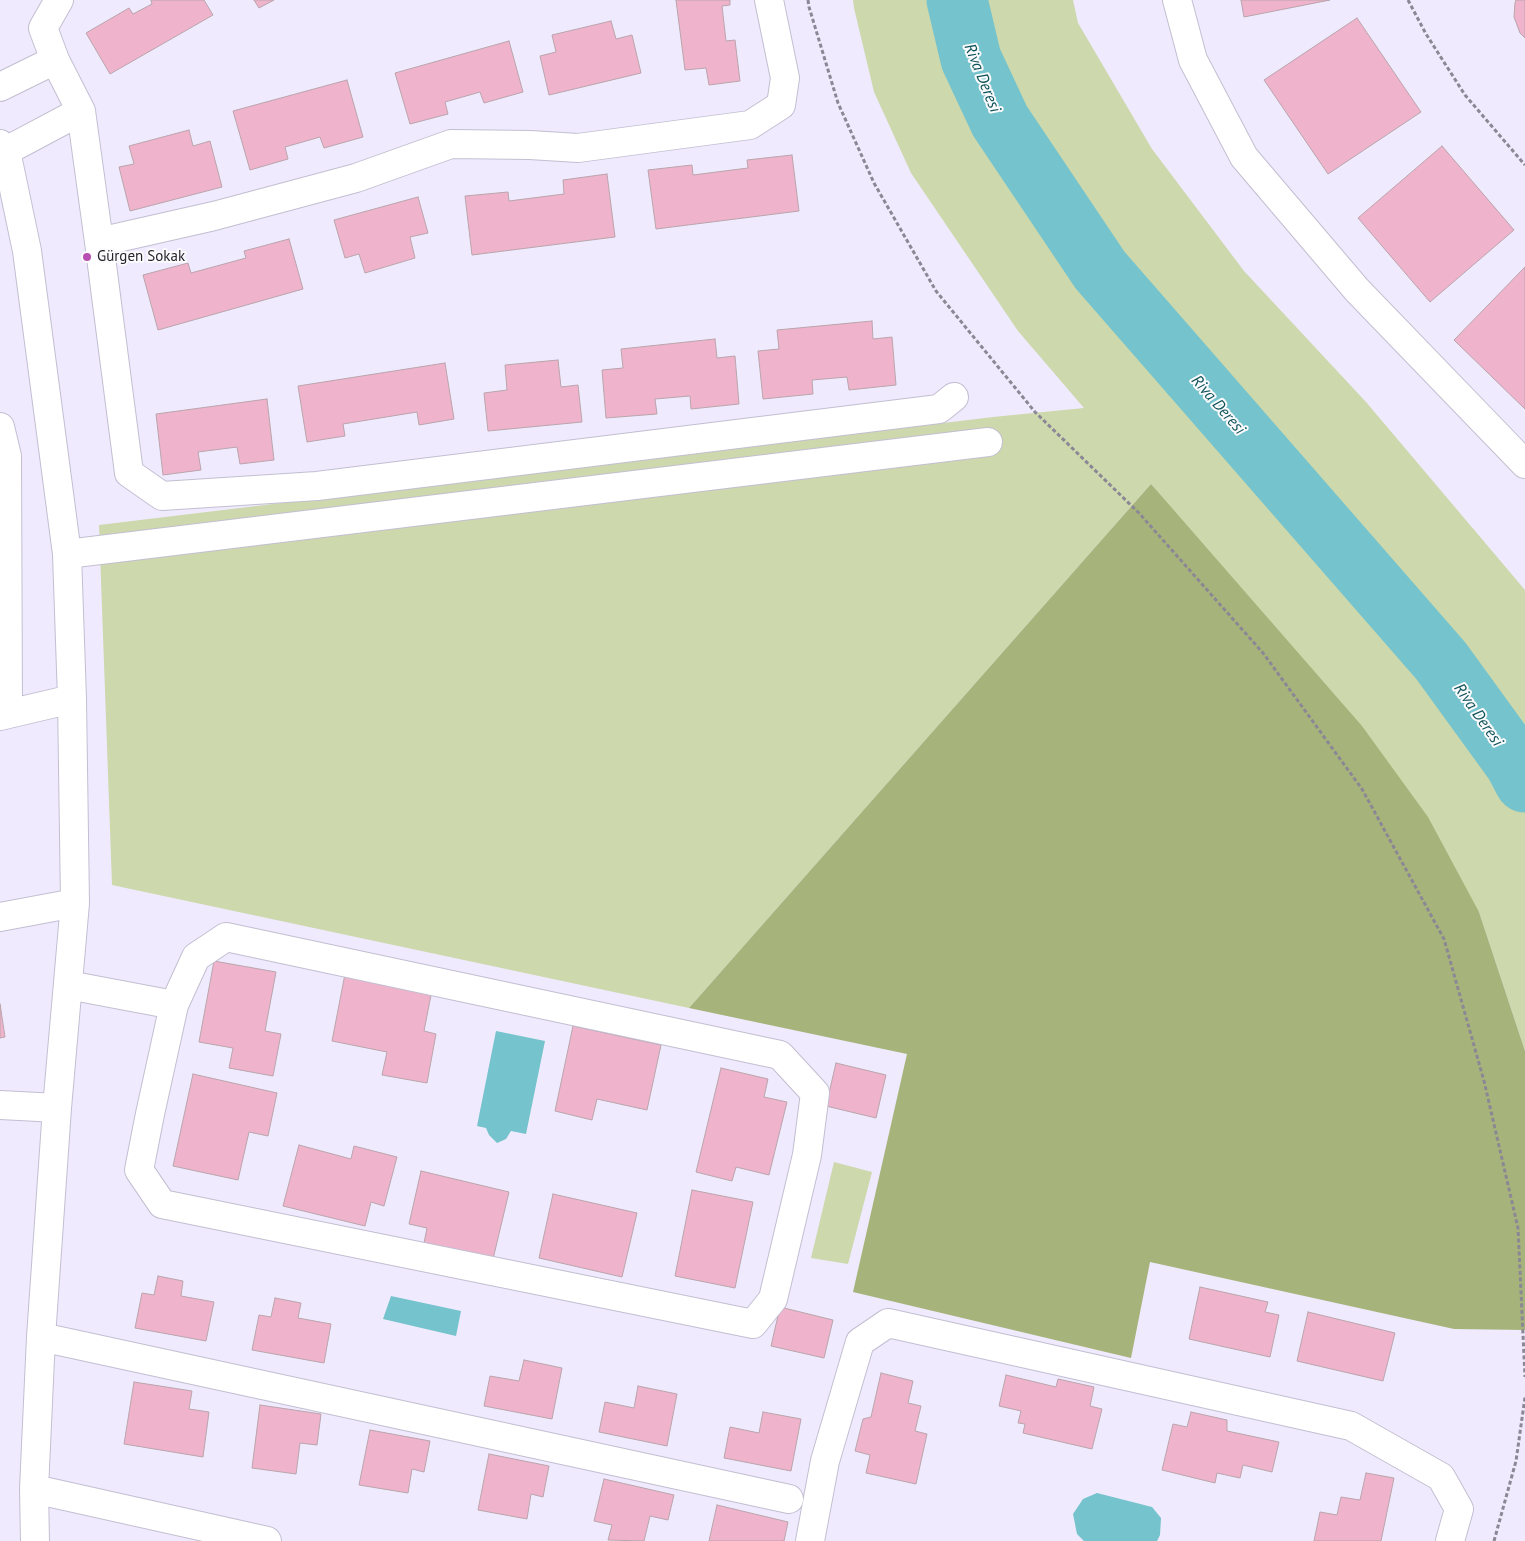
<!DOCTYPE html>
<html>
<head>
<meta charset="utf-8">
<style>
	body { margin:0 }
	canvas { display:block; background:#efeafd }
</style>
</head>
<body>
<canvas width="1525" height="1541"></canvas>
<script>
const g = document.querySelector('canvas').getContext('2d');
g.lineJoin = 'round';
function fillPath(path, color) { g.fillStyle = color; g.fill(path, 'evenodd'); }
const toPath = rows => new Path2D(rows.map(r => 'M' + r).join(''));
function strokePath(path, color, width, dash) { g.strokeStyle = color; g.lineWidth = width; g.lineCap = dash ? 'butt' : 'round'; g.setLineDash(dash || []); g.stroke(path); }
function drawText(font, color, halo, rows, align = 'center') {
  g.font = font + ' "PT Sans",sans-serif'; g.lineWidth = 4; g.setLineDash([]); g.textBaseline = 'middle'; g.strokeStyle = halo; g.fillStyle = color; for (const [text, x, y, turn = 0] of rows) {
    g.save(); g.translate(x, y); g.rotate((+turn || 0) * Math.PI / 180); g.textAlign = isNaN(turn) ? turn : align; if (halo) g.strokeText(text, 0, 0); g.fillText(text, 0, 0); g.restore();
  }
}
const green = toPath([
	[853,0,1073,0,1078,23,1152,149,1244,271,1366,402,1525,590,1525,1051,1479,912,1151,484,689,1008,112,885,99,525,993,417,1084,408,1018,331,911,173,874,92,854,8],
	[834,1162,872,1172,848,1264,811,1258]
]);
const forest = toPath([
	[1151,484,1362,726,1428,817,1479,912,1525,1051,1525,1330,1454,1329,1150,1262,1131,1358,853,1292,907,1054,689,1008]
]);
const water = toPath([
	[496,1031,545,1041,526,1134,511,1131,506,1139,497,1143,489,1135,486,1128,477,1126],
	[391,1296,461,1311,456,1336,383,1319],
	[1097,1493,1152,1507,1161,1518,1160,1535,1157,1541,1084,1541,1077,1534,1073,1514,1083,1499]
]);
const river = toPath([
	[957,0,971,59,1000,121,1100,270,1441,661,1515,763,1525,782]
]);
const building = toPath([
	[151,0,204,0,213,15,110,74,86,33,129,8,133,14,152,4,151,0],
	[254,0,274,0,259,8,254,0],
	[676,0,730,0,730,5,722,6,726,41,735,40,740,81,709,85,706,68,685,70,676,0],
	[1241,0,1330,0,1244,17,1241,0],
	[1516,0,1525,0,1525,38,1520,33,1514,17,1515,3,1516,0],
	[1357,18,1421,112,1328,174,1264,80,1357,18],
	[611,21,616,39,632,35,641,73,549,95,540,56,556,52,552,35,611,21],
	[509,41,523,92,484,103,480,92,445,102,448,114,410,124,395,73,509,41],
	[347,80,363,137,324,148,320,137,285,147,288,159,250,170,233,111,347,80],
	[189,130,193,146,210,141,222,187,130,211,119,167,134,164,129,146,189,130],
	[1442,146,1514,230,1430,302,1358,218,1442,146],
	[792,155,799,211,656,229,648,170,692,165,693,175,748,168,747,160,792,155],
	[607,174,615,237,472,255,465,196,508,192,509,201,564,194,563,180,607,174],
	[418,197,428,233,410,237,415,258,365,273,359,254,345,258,334,220,418,197],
	[289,239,303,289,158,330,143,275,188,263,191,273,246,258,244,251,289,239],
	[1525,267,1525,409,1454,340,1525,267],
	[872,321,873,339,892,337,896,385,849,390,847,377,812,380,813,394,763,399,758,351,779,349,777,330,872,321],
	[715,339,717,358,735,356,739,404,691,409,690,396,655,399,657,414,606,418,602,370,623,368,621,349,715,339],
	[558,360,561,387,578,385,582,422,488,431,484,393,507,390,505,365,558,360],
	[445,363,454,419,419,425,417,412,343,424,345,436,307,442,298,386,445,363],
	[267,399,274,460,240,464,237,447,198,452,201,470,163,475,156,414,267,399],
	[214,961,276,972,265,1031,281,1034,273,1076,229,1068,233,1048,199,1042,214,961],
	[345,974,432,990,424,1031,436,1034,427,1083,382,1075,387,1052,332,1041,345,974],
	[0,1004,5,1037,0,1038,0,1004],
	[573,1026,661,1045,647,1110,597,1099,592,1120,555,1111,573,1026],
	[836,1063,886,1075,876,1118,826,1106,836,1063],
	[721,1068,768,1079,764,1097,787,1102,769,1175,736,1167,732,1181,696,1172,721,1068],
	[193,1074,277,1093,268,1136,249,1132,238,1180,173,1166,193,1074],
	[299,1145,351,1159,354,1146,397,1157,384,1206,371,1202,365,1226,283,1206,299,1145],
	[421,1171,509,1192,493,1259,424,1243,427,1228,409,1224,421,1171],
	[692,1190,753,1202,735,1288,675,1276,692,1190],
	[553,1194,637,1213,622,1277,539,1258,553,1194],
	[158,1276,183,1281,181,1296,214,1302,206,1341,135,1328,142,1293,154,1295,158,1276],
	[1200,1287,1268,1302,1265,1312,1279,1315,1270,1357,1189,1339,1200,1287],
	[275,1298,301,1303,298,1318,331,1324,324,1363,252,1350,259,1315,271,1317,275,1298],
	[780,1307,833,1320,824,1358,771,1346,780,1307],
	[1308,1312,1395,1333,1383,1381,1297,1361,1308,1312],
	[524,1360,562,1368,552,1419,484,1406,490,1376,519,1381,524,1360],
	[881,1373,913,1381,908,1403,921,1406,915,1431,927,1434,916,1484,866,1473,870,1455,855,1451,863,1419,871,1417,881,1373],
	[1006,1375,1056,1387,1058,1379,1094,1387,1090,1406,1102,1409,1092,1449,1023,1433,1025,1424,1018,1423,1021,1411,999,1406,1006,1375],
	[134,1382,192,1391,189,1409,209,1412,203,1457,124,1444,134,1382],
	[638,1386,677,1394,667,1446,599,1432,605,1402,634,1408,638,1386],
	[260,1405,321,1414,317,1445,300,1443,296,1474,252,1468,260,1405],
	[763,1412,801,1419,791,1471,724,1458,730,1427,759,1433,763,1412],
	[1191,1412,1227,1420,1227,1431,1279,1442,1272,1472,1243,1465,1240,1478,1217,1473,1215,1483,1162,1470,1173,1424,1187,1427,1191,1412],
	[370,1430,430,1441,424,1472,412,1469,408,1493,359,1485,370,1430],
	[489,1454,549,1466,543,1497,531,1494,527,1519,478,1510,489,1454],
	[1366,1473,1394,1478,1381,1541,1314,1541,1320,1512,1337,1515,1341,1497,1360,1500,1366,1473],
	[604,1479,674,1495,668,1520,650,1516,644,1541,608,1540,612,1525,594,1521,604,1479],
	[717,1505,788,1522,784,1541,709,1541,717,1505]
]);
const path = toPath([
	[808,0,809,7,838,103,874,183,936,291,1035,412,1139,513,1263,653,1362,789,1444,939,1484,1081,1518,1228,1525,1377],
	[1408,0,1426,34,1465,95,1525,165],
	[1494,1541,1516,1461,1525,1397]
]);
const minor = toPath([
	[59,0,43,28,55,60,81,111,99,242,214,216,356,178,451,144,530,145,578,148,750,125,781,105,785,78,769,0],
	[1177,0,1193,60,1244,157,1357,290,1525,464],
	[0,87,55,60],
	[0,144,6,151,27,251,67,554,72,699,75,903,57,1108,41,1337,34,1489,35,1541],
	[6,151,81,111],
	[99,242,129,473,162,496,317,486,939,409,954,397],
	[0,427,7,456,8,714],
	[67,554,988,442],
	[0,716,72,699],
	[0,917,75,903],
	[68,985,174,1005,196,957,226,937,780,1055,815,1093,807,1155,773,1299,753,1324,162,1204,139,1170,150,1114,174,1005],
	[0,1105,57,1108],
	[41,1337,789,1499],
	[34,1489,267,1541],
	[810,1541,825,1461,860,1342,888,1323,1351,1426,1441,1477,1459,1509,1450,1541]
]);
const markers = [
	[87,257,5,"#b74fb2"]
];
const poiNames = [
	["Gürgen Sokak",97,257]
];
const waterNames = [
	["Riva Deresi",982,78,68],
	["Riva Deresi",1218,405,49],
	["Riva Deresi",1478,715,55]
];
fillPath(green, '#cdd8ad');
fillPath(forest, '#a6b47b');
fillPath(water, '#75c3cc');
strokePath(river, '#75c3cc', 61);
fillPath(building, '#f0b3cc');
strokePath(building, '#b9a5ac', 1);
strokePath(minor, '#c3bfd1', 30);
strokePath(path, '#8b8794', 3, [4, 2.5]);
strokePath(minor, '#fff', 28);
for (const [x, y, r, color] of markers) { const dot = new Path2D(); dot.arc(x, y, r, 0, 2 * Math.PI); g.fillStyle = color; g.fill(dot); strokePath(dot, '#fbfafd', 2); }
drawText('15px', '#27252c', '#fbfafd', poiNames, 'left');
drawText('italic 16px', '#0e545a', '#fbfafd', waterNames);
</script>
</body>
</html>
